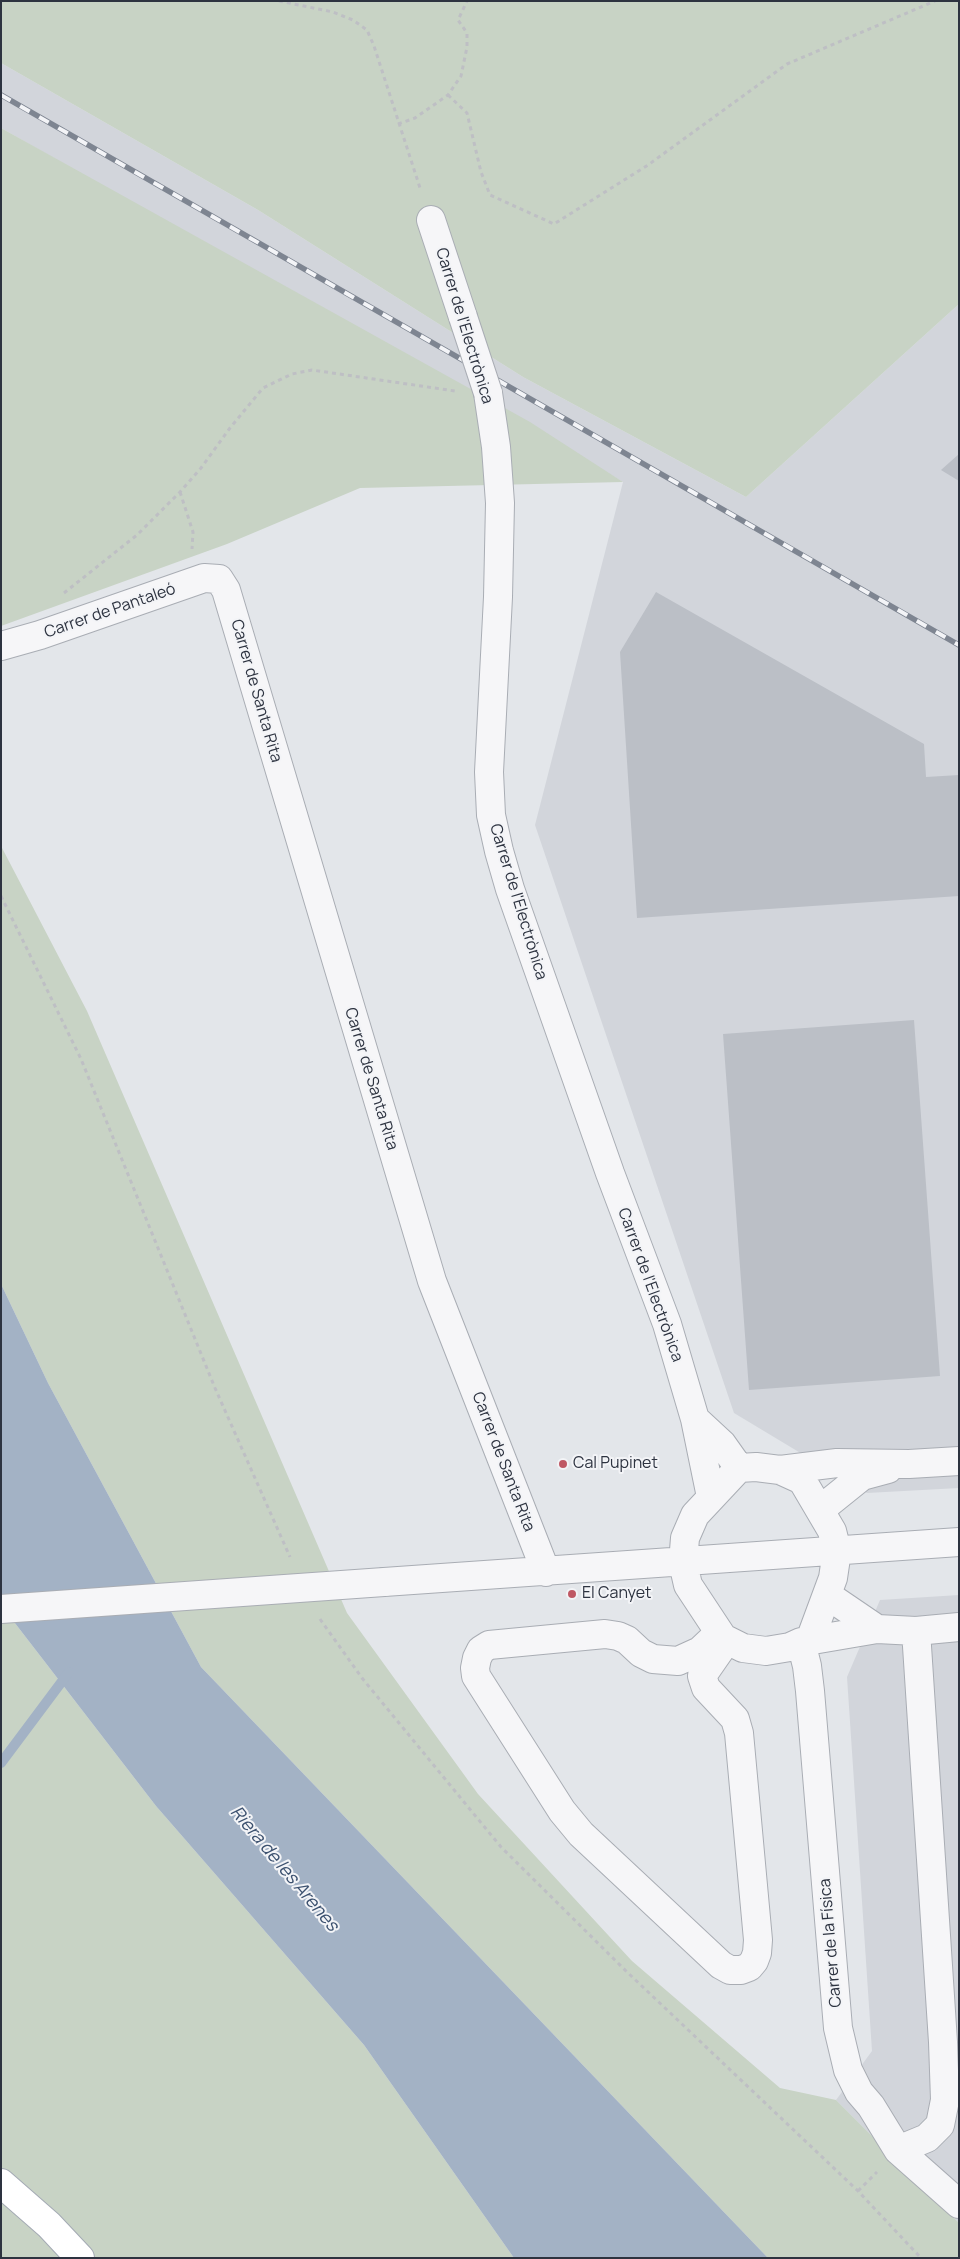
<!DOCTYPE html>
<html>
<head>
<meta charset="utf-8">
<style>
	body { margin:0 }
	#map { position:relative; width:960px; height:2259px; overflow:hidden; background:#e3e6ea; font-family:Manrope,sans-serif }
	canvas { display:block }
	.frame { position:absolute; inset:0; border:2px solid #2d3340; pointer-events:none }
</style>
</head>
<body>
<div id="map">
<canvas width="960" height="2259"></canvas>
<div class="frame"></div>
</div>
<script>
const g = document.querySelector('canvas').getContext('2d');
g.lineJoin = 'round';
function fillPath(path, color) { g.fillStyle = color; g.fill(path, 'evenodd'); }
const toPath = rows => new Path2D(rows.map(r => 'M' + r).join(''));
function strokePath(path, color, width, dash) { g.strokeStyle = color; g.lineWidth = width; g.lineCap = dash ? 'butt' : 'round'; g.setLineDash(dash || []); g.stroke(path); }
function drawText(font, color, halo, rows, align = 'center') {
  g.font = font + ' Manrope,sans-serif'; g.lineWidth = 4; g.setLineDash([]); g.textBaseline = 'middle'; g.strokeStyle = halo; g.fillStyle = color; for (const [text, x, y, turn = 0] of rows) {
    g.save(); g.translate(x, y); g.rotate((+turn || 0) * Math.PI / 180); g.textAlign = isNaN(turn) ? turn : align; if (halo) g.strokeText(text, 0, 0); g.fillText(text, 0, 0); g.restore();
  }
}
const built = toPath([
	[1,63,258,210,523,377,746,497,959,304,959,1488,867,1493,734,1413,535,825,623,482,1,128],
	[959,1595,959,2223,836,2100,872,2051,847,1677,880,1600]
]);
const green = toPath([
	[1,1,959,1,959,304,746,497,523,377,258,210,1,63],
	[1,128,530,422,623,482,360,488,227,544,1,626],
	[1,846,87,1011,347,1613,478,1794,632,1961,780,2088,836,2100,959,2223,959,2258,768,2258,201,1667,48,1383,1,1284],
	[1,1605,156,1806,364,2045,514,2258,1,2258]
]);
const water = toPath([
	[1,1284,48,1383,201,1667,768,2258,514,2258,364,2045,156,1806,1,1605]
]);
const stream = toPath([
	[1,1763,69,1672]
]);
const building = toPath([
	[959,454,959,481,941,470],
	[656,592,924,744,926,777,959,775,959,896,637,918,620,652],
	[914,1020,940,1376,749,1390,723,1034]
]);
const path = toPath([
	[279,1,333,12,353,20,367,30,374,46,421,191],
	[448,95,467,113,481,172,490,195,554,224,648,165,787,64,935,1],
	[398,124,415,118,448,95,461,76,467,47,467,33,458,20,467,1],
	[180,492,193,532,192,549],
	[64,593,137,535,180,492,201,468,230,428,263,388,292,374,312,370,455,391],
	[1,896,81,1059,215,1388,290,1557],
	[320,1619,362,1678,501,1847,626,1971,858,2191,921,2258],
	[858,2191,877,2172]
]);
const minor = toPath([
	[431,220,463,317],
	[488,393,496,447,500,503,498,597,489,772,491,815,499,851,510,889,610,1173,667,1324,695,1419,711,1497],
	[1,646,40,635,204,578,219,579,226,590,432,1281,546,1572],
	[695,1419,722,1444,739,1468],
	[780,1470,837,1463,909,1464,959,1461],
	[821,1509,862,1476,888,1469],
	[384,1582,959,1542],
	[827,1595,877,1629],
	[719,1633,700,1651,678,1661,653,1659,641,1653,627,1640,618,1636,605,1634,489,1645,481,1650,477,1658,475,1668,476,1676,562,1811,581,1834,721,1965,730,1970,741,1970,749,1967,754,1961,757,1953,758,1940,739,1733,735,1719,706,1688,702,1676,727,1640],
	[810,1640,833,1578,837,1551,832,1531,802,1480,780,1470,756,1467,739,1468,695,1515,685,1538,683,1563,688,1585,723,1638,743,1648,766,1651,790,1647,801,1642,877,1629,916,1631,959,1627],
	[801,1642,807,1666,810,1691,838,2028,848,2070,859,2092,871,2106,898,2150,959,2204],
	[898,2150,927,2138,940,2125,945,2100,943,2042,916,1631]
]);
const major = toPath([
	[1,2183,49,2225,80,2258]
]);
const rail = toPath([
	[1,95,959,645]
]);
const minorBridge = toPath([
	[463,317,488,393],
	[1,1609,384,1582]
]);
const markers = [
	[563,1464,5,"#bf5864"],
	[572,1594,5,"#bf5864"]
];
const streetNames = [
	["Carrer de l'Electrònica",464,326,73],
	["Carrer de Pantaleó",110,611,-19],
	["Carrer de Santa Rita",256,691,74],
	["Carrer de l'Electrònica",518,902,73],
	["Carrer de Santa Rita",371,1079,73],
	["Carrer de l'Electrònica",650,1285,70],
	["Carrer de Santa Rita",503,1462,69],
	["Carrer de la Física",831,1943,-95]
];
const poiNames = [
	["Cal Pupinet",573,1464],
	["El Canyet",582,1594]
];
const waterNames = [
	["Riera de les Arenes",284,1869,50]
];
fillPath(built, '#d2d5db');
fillPath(green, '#c8d3c5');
fillPath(water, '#a3b2c5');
strokePath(stream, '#a3b2c5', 10);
fillPath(building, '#bbbfc6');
strokePath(minor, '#a9adb4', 30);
strokePath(major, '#a4aab4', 30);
strokePath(path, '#bebfc4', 3, [4, 4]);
strokePath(minor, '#f6f6f8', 28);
strokePath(major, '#fff', 28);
strokePath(rail, '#7e8591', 5.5);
strokePath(rail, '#f3f4f7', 4, [11]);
strokePath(minorBridge, '#a9adb4', 30, []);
strokePath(minorBridge, '#f6f6f8', 28);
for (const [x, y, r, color] of markers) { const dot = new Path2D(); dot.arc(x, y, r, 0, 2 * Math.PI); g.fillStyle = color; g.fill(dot); strokePath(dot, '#f3f4f7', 2); }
drawText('16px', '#2d3340', '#f3f4f7', streetNames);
drawText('16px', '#2d3340', '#f3f4f7', poiNames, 'left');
drawText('italic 18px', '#3c516f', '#f3f4f7', waterNames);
</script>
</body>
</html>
